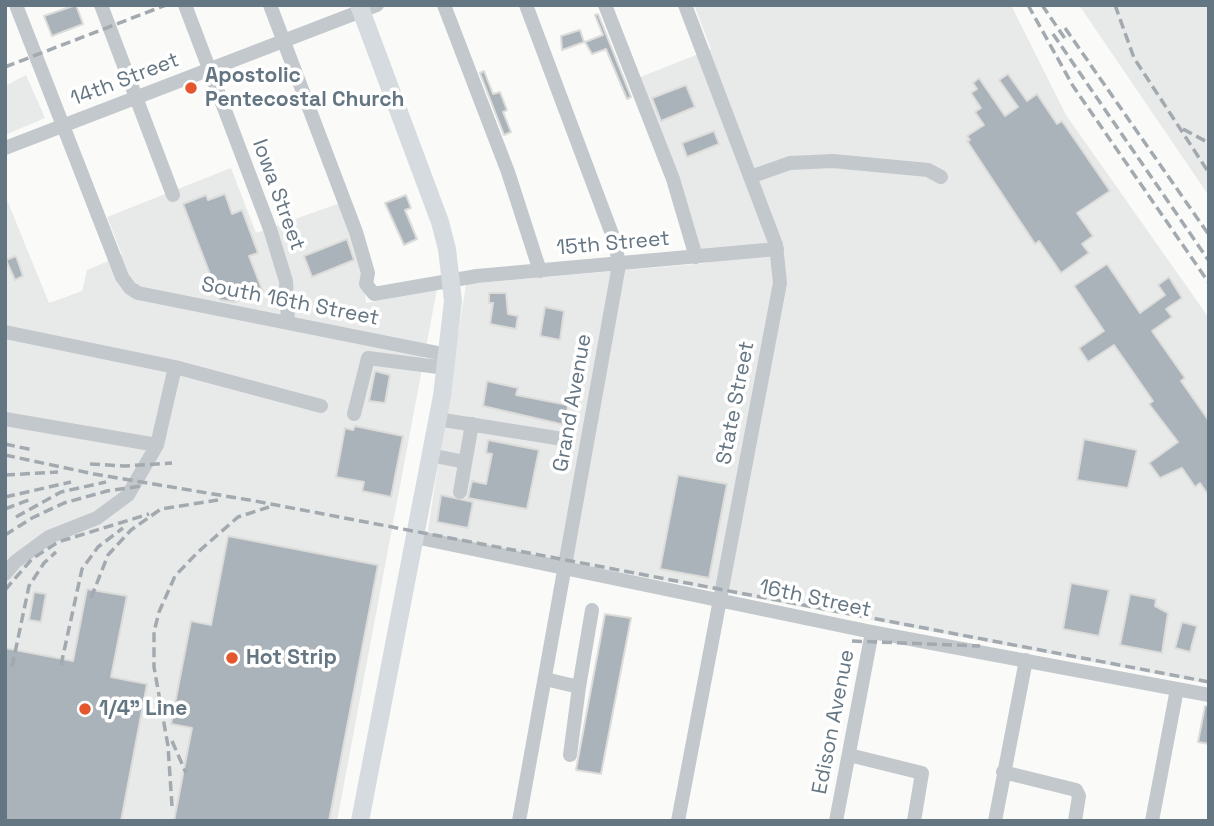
<!DOCTYPE html>
<html>
<head>
<meta charset="utf-8">
<style>
	body { margin:0 }
	#map { position:relative; width:1214px; height:826px; overflow:hidden; background:#fafaf8; font-family:"Space Grotesk",sans-serif }
	canvas { display:block }
	.frame { position:absolute; inset:0; border:7px solid #657683; pointer-events:none }
</style>
</head>
<body>
<div id="map">
<canvas width="1214" height="826"></canvas>
<div class="frame"></div>
</div>
<script>
const g = document.querySelector('canvas').getContext('2d');
g.lineJoin = 'round';
function fillPath(path, color) { g.fillStyle = color; g.fill(path, 'evenodd'); }
const toPath = rows => new Path2D(rows.map(r => 'M' + r).join(''));
function strokePath(path, color, width, dash) { g.strokeStyle = color; g.lineWidth = width; g.lineCap = dash ? 'butt' : 'round'; g.setLineDash(dash || []); g.stroke(path); }
function drawText(font, color, halo, rows, align = 'center') {
  g.font = font + ' "Space Grotesk",sans-serif'; g.lineWidth = 7; g.setLineDash([]); g.textBaseline = 'middle'; g.strokeStyle = halo; g.fillStyle = color; for (const [text, x, y, turn = 0] of rows) {
    g.save(); g.translate(x, y); g.rotate((+turn || 0) * Math.PI / 180); g.textAlign = isNaN(turn) ? turn : align; if (halo) g.strokeText(text, 0, 0); g.fillText(text, 0, 0); g.restore();
  }
}
const built = toPath([
	[694,5,1011,5,1066,115,1209,318,1209,684,427,536,466,284,706,263,638,78,711,49],
	[1079,5,1209,5,1209,196],
	[26,75,45,118,5,135,5,86],
	[231,168,256,233,340,203,362,261,366,303,437,289,337,821,5,821,5,195,49,303,82,291,87,270,122,255,107,217]
]);
const building = toPath([
	[76,5,83,24,52,36,44,16,76,5],
	[598,14,631,97,627,99,606,49,592,54,585,42,603,35,595,15,598,14],
	[580,30,584,42,562,50,561,36,580,30],
	[484,71,493,94,500,92,507,110,503,112,511,132,504,135,480,73,484,71],
	[1008,74,1027,101,1037,94,1057,124,1062,121,1110,191,1077,213,1093,236,1082,244,1089,253,1061,273,1039,241,1035,244,967,141,970,140,967,136,984,125,975,112,981,108,971,93,977,89,973,83,979,78,1005,116,1018,107,999,80,1008,74],
	[686,85,695,107,661,121,652,98,686,85],
	[714,131,719,144,687,157,682,143,714,131],
	[225,194,232,214,242,210,258,253,249,256,263,292,234,302,220,300,183,204,206,195,208,200,225,194],
	[406,195,411,208,405,210,417,239,404,245,385,203,406,195],
	[347,239,354,260,312,277,304,256,347,239],
	[16,256,23,276,15,280,6,260,16,256],
	[1107,264,1140,313,1165,295,1158,285,1169,277,1182,298,1166,309,1172,317,1152,331,1185,378,1181,381,1209,421,1209,496,1200,483,1195,487,1182,468,1160,478,1149,463,1178,442,1149,404,1153,401,1114,345,1088,362,1079,348,1104,331,1074,286,1107,264],
	[489,293,506,293,508,314,518,316,516,329,490,324,493,303,489,303,489,293],
	[545,307,564,311,560,340,540,336,545,307],
	[375,371,390,375,385,403,369,401,375,371],
	[487,381,518,388,516,395,568,405,565,425,483,406,487,381],
	[355,426,403,436,391,497,362,491,364,482,336,477,345,428,353,430,355,426],
	[1084,439,1137,450,1128,488,1077,480,1084,439],
	[488,440,539,450,527,509,468,498,472,481,486,484,492,454,486,453,488,440],
	[678,475,727,484,709,578,660,569,678,475],
	[441,495,473,502,468,528,437,522,441,495],
	[228,536,378,565,329,821,174,821,192,728,171,724,191,621,211,625,228,536],
	[1071,583,1109,590,1099,636,1063,629,1071,583],
	[87,589,127,596,111,677,147,684,121,821,5,821,5,648,73,661,87,589],
	[34,592,46,594,41,622,29,620,34,592],
	[1130,594,1156,599,1155,606,1168,613,1162,653,1120,645,1130,594],
	[605,614,631,618,601,774,576,770,605,614],
	[1182,622,1197,626,1190,652,1175,648,1182,622],
	[1205,706,1209,706,1209,744,1198,742,1205,706]
]);
const minor = toPath([
	[16,5,122,277,130,288,138,293,448,355],
	[101,5,173,195],
	[185,5,270,229,286,281,288,323],
	[270,5,356,232,368,273,366,284,374,294,477,276,777,249],
	[444,5,508,172,540,271],
	[605,5,673,179,696,257],
	[5,148,377,5],
	[750,177,790,163,833,161,928,170,941,177],
	[5,332,175,367,321,406],
	[354,414,368,358,446,368],
	[5,419,157,445,175,367],
	[437,419,563,439],
	[430,455,465,462],
	[460,492,472,424],
	[415,537,872,632,1209,695],
	[5,574,15,562,49,537,97,518,128,495,157,445],
	[545,679,579,687,570,755],
	[579,687,592,610],
	[849,755,922,773,914,821],
	[1003,772,1076,790,1079,796,1075,821],
	[519,821,619,265,615,242,526,5],
	[678,821,780,283,776,245,685,5],
	[836,821,872,632],
	[995,821,1026,660],
	[1152,821,1177,689]
]);
const major = toPath([
	[359,5,440,222,447,249,453,301,442,396,360,821]
]);
const rail = toPath([
	[1028,5,1073,86,1209,283],
	[1042,5,1066,40],
	[1115,5,1134,58,1209,173],
	[1065,28,1209,235],
	[1053,34,1209,261],
	[5,67,166,5],
	[1183,129,1209,143],
	[5,444,33,450],
	[5,455,94,474,255,501,1209,682],
	[90,464,125,466,172,463],
	[5,475,58,472],
	[5,497,71,482],
	[5,509,31,499],
	[16,517,61,492,106,482],
	[5,535,32,518,64,503,107,491,142,486],
	[5,590,32,559,58,542,149,514],
	[91,598,108,555,131,530,161,509,218,500],
	[852,641,980,646],
	[61,665,82,569,98,547,123,528],
	[12,667,29,586,44,563,56,552],
	[172,741,186,773],
	[172,806,168,746,154,667,154,632,159,612,175,576,198,552,238,517,269,507]
]);
const markers = [
	[191,88,7,"#e4572e"],
	[232,658,7,"#e4572e"],
	[85,709,7,"#e4572e"]
];
const poiNames = [
	["Apostolic",205,76],
	["Pentecostal Church",205,100],
	["Hot Strip",246,658],
	["1/4\" Line",99,709]
];
const streetNames = [
	["14th Street",125,80,-21],
	["Iowa Street",278,195,70],
	["15th Street",613,244,-5],
	["South 16th Street",290,302,11],
	["Grand Avenue",573,403,-80],
	["State Street",736,403,-79],
	["16th Street",815,599,12],
	["Edison Avenue",834,722,-79]
];
fillPath(built, '#e8e9e9');
fillPath(building, '#aab3b9');
strokePath(building, '#dcdcda', 2);
strokePath(minor, '#c3c8cc', 14);
strokePath(major, '#d6dbdf', 18);
strokePath(rail, '#a2aab0', 3.5, [10, 5]);
for (const [x, y, r, color] of markers) { const dot = new Path2D(); dot.arc(x, y, r, 0, 2 * Math.PI); g.fillStyle = color; g.fill(dot); strokePath(dot, '#fff', 2.5); }
drawText('bold 21px', '#657683', '#fff', poiNames, 'left');
drawText('21px', '#657683', '#fff', streetNames);
</script>
</body>
</html>
